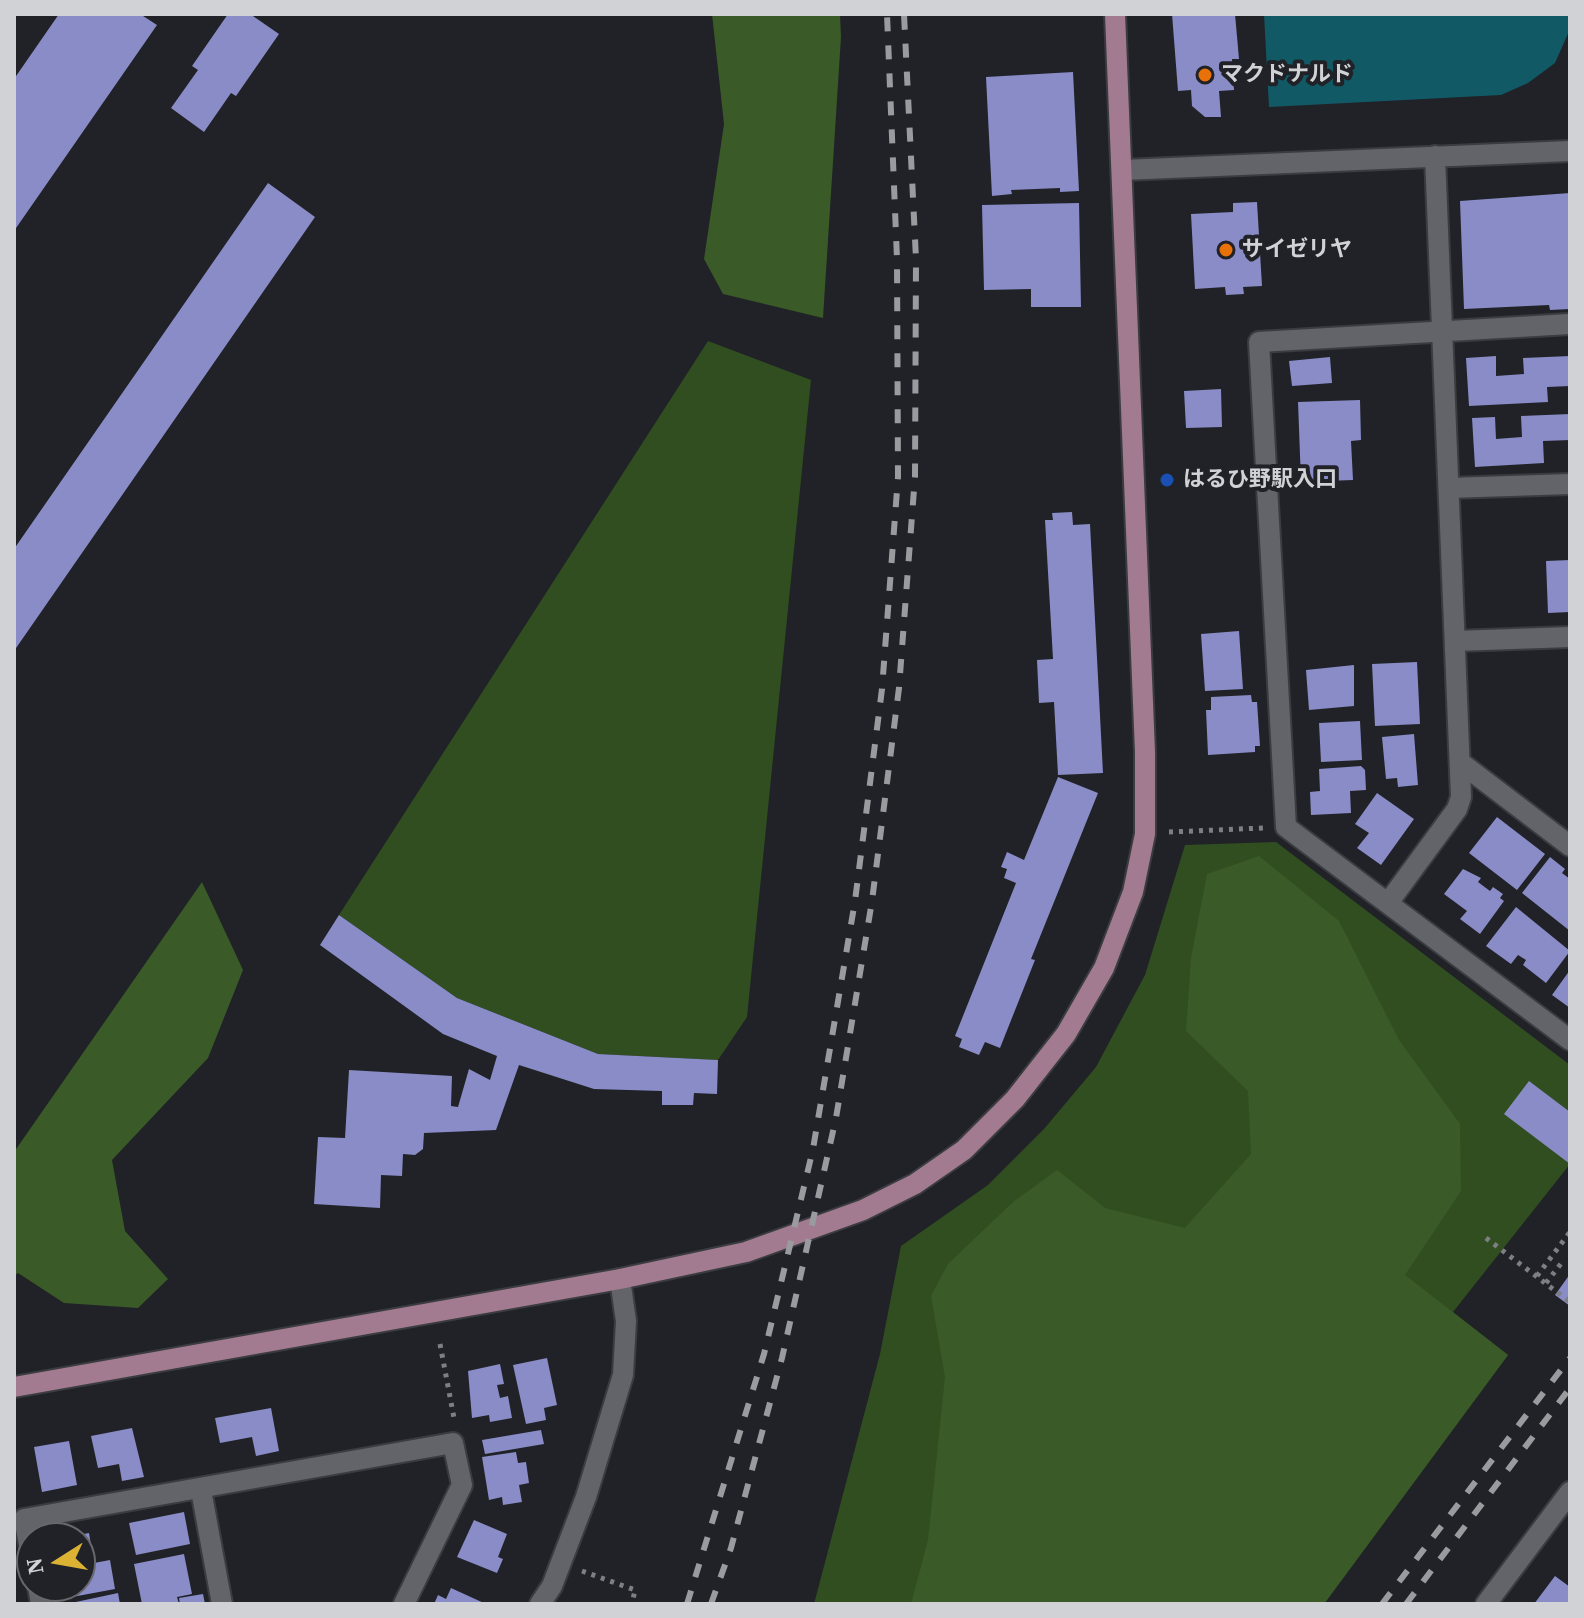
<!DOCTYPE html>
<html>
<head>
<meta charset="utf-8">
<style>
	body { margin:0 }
	#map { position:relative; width:1584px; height:1618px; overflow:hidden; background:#202227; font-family:"Source Serif 4",serif }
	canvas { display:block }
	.frame { position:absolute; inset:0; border:16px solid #d1d2d6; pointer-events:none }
	.north { position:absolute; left:16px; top:1522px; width:80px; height:80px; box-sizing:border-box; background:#202227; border:2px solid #67686d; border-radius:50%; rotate:259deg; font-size:22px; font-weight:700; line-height:32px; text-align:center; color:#d1d2d6 }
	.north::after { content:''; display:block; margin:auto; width:28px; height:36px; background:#dbb233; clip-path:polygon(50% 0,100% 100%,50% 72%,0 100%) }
</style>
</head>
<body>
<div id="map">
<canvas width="1584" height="1618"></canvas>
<div class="frame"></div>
<div class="north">N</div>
</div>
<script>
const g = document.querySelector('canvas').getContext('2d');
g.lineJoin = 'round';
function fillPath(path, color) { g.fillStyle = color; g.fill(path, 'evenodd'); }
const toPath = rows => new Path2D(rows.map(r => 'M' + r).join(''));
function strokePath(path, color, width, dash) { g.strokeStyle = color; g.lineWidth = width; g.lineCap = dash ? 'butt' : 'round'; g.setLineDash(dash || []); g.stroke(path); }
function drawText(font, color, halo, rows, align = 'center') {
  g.font = font + ' "Source Serif 4","Noto Sans JP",serif'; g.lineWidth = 8; g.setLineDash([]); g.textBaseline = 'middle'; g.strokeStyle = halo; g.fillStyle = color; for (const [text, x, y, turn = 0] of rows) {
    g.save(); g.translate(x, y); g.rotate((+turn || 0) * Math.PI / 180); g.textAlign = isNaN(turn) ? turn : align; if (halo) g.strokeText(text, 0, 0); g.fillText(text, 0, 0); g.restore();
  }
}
const green = toPath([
	[708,341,811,380,747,1017,718,1060,598,1054,457,998,339,915],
	[1276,842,1570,1065,1570,1164,1453,1312,1508,1355,1324,1604,814,1604,880,1354,901,1246,988,1185,1044,1129,1096,1067,1145,975,1185,845]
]);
const forest = toPath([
	[712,14,840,14,841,37,823,318,723,294,704,259,724,124],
	[1259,856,1339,921,1399,1040,1460,1124,1461,1191,1405,1275,1508,1355,1324,1604,911,1604,928,1540,945,1377,931,1296,948,1264,1013,1202,1057,1170,1105,1208,1185,1228,1251,1154,1248,1091,1186,1031,1191,958,1207,874],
	[202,882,243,970,208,1058,112,1160,125,1231,168,1279,138,1308,64,1303,18,1273,14,1276,14,1152]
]);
const water = toPath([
	[1264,14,1570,14,1570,29,1555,63,1528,83,1501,95,1269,107]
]);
const building = toPath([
	[59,14,140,14,157,25,14,231,14,79],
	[228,14,250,14,279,34,236,96,231,93,204,132,171,108,198,70,192,66],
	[1172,14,1235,14,1239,59,1232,59,1234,90,1219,91,1221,117,1205,117,1192,106,1191,90,1178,91],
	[1073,72,1079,191,1060,192,1060,188,1011,190,1012,194,992,196,986,77],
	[268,183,315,217,14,651,14,549],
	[1570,193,1570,309,1550,310,1549,305,1464,309,1460,201],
	[1257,202,1262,286,1243,287,1244,294,1226,295,1225,287,1195,289,1191,214,1233,212,1233,203],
	[1079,203,1081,307,1031,307,1031,289,984,290,982,205],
	[1496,356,1496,376,1524,374,1523,358,1570,356,1570,386,1547,387,1548,402,1469,406,1466,358],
	[1330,357,1332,383,1292,386,1289,361],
	[1221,389,1222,427,1186,428,1184,391],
	[1360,400,1361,440,1351,441,1353,480,1301,482,1298,402],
	[1570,414,1570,440,1543,441,1544,463,1475,467,1472,418,1495,417,1496,439,1522,437,1521,416],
	[1072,512,1073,525,1090,524,1103,773,1058,775,1054,702,1039,703,1037,660,1053,659,1045,520,1053,520,1052,513],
	[1570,560,1570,612,1548,613,1546,561],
	[1239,631,1243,689,1205,691,1201,634],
	[1417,662,1420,724,1375,726,1372,664],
	[1354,665,1354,706,1309,710,1306,670],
	[1251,695,1252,702,1257,702,1260,746,1255,746,1255,752,1208,755,1206,710,1211,710,1211,697],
	[1360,721,1362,760,1321,762,1319,723],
	[1414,734,1418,785,1398,787,1397,778,1386,779,1382,737],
	[1361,766,1365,770,1366,790,1350,791,1351,813,1311,815,1310,792,1320,791,1319,769],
	[1058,777,1098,793,1031,959,1035,960,1000,1048,985,1042,979,1055,959,1047,962,1039,955,1036,1016,883,1004,878,1007,869,1001,867,1007,852,1024,860],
	[1377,793,1414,819,1381,865,1357,848,1369,833,1355,824],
	[1497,817,1545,854,1517,890,1469,853],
	[1550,857,1565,869,1562,873,1570,879,1570,931,1522,893],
	[1463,869,1481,878,1478,882,1490,891,1493,887,1503,894,1500,898,1504,901,1480,934,1460,919,1467,911,1444,894],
	[1516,907,1570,951,1546,983,1523,965,1526,960,1518,955,1511,964,1486,946],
	[339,915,457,998,598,1054,718,1060,717,1094,694,1093,693,1105,662,1105,662,1091,594,1089,519,1065,496,1130,424,1133,423,1149,415,1155,403,1154,402,1176,381,1175,380,1208,314,1204,318,1137,345,1138,349,1070,452,1076,451,1106,458,1107,469,1069,490,1080,497,1056,443,1034,320,945],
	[1570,970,1570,1008,1552,995],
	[1529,1081,1570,1112,1570,1164,1504,1114],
	[1570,1274,1570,1306,1555,1295],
	[547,1358,557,1405,544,1408,546,1420,526,1424,513,1365],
	[500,1364,504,1384,497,1385,500,1398,508,1396,512,1418,490,1422,489,1415,472,1418,468,1371],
	[271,1408,279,1451,256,1456,252,1437,220,1443,215,1418],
	[132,1428,144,1477,122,1481,119,1464,98,1468,91,1436],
	[541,1430,544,1444,485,1454,482,1440],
	[69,1441,77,1485,42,1492,34,1447],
	[516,1452,518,1463,526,1462,529,1483,519,1485,522,1502,503,1505,502,1497,489,1500,482,1457],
	[184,1512,190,1544,136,1555,129,1523],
	[474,1520,507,1534,498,1557,503,1559,497,1573,457,1557],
	[73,1532,74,1536,89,1533,94,1563,110,1560,115,1589,72,1597,70,1586,80,1586,80,1538,51,1537],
	[184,1554,192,1594,177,1597,179,1604,142,1604,134,1564],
	[1555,1576,1570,1587,1570,1604,1534,1604],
	[451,1588,486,1604,434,1604,438,1595,446,1599],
	[118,1593,120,1604,71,1604,71,1603],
	[203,1594,205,1604,180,1604,179,1598]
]);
const path = toPath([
	[1169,832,1263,828],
	[1486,1238,1570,1302],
	[1537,1276,1570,1232],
	[1546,1283,1563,1261],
	[440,1344,454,1418],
	[582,1571,635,1590,632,1604]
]);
const minor = toPath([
	[1123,170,1570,151],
	[1570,324,1259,342,1286,827,1570,1040],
	[1449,488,1570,484],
	[1455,641,1570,637],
	[1461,763,1570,846],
	[1388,903,1457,809,1461,797,1435,156],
	[201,1490,222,1604],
	[32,1558,24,1519,453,1443,462,1485,404,1604],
	[38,1586,41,1604],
	[540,1604,552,1586,586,1497,623,1375,626,1321,620,1279],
	[1486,1604,1570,1492]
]);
const major = toPath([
	[14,1387,620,1279,746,1252,863,1210,915,1184,964,1150,1015,1099,1066,1034,1104,968,1133,892,1145,834,1145,752,1115,14]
]);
const rail = toPath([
	[687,1604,764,1354,813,1149,855,901,882,689,898,477,897,259,887,14],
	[711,1604,731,1548,782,1358,836,1118,872,901,899,688,915,476,916,259,904,14],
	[1382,1604,1570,1358],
	[1406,1604,1570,1388]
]);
const markers = [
	[1205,75,8,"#e8710a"],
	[1226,250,8,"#e8710a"],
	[1167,480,8,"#1a4fb4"]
];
const poiNames = [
	["マクドナルド",1221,75],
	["サイゼリヤ",1242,250],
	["はるひ野駅入口",1183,480]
];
fillPath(green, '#314e20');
fillPath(forest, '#3a5a28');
fillPath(water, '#125966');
fillPath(building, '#898cc6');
strokePath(minor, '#3a3c40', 24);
strokePath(major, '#3a3c40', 24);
strokePath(path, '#7d7f83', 5, [4, 6]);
strokePath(minor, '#62646a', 20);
strokePath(major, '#a27b90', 20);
strokePath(rail, '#999b9f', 6, [14, 14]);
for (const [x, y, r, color] of markers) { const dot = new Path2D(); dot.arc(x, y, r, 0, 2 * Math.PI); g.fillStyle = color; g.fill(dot); strokePath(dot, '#202227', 3); }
drawText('bold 22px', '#d1d2d6', '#202227', poiNames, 'left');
</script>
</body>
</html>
